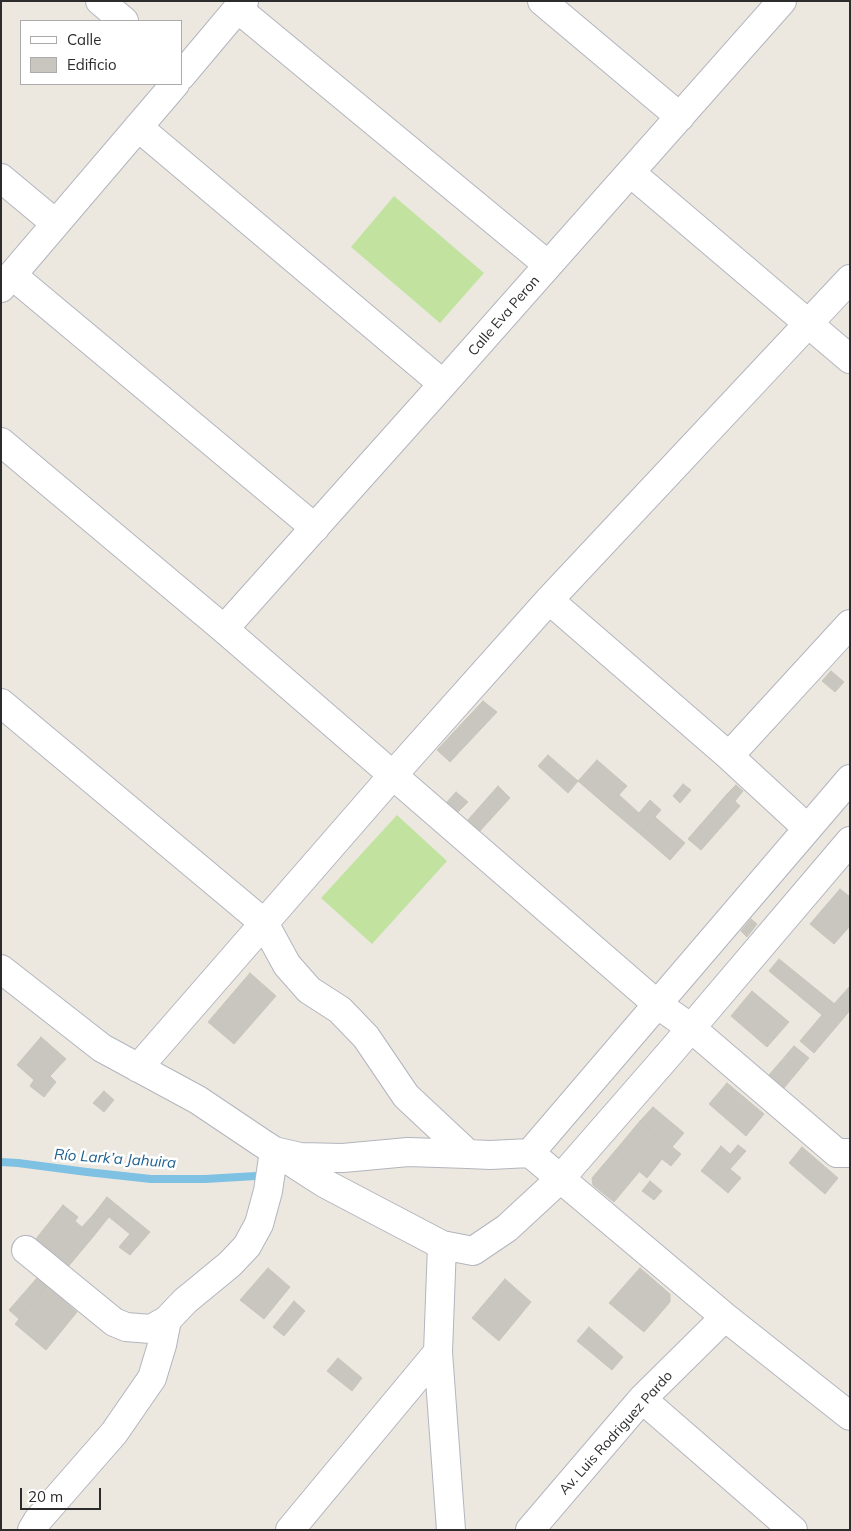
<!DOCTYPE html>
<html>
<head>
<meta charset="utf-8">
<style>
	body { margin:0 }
	#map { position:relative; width:851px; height:1531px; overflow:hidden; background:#ece8e0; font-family:Mulish,sans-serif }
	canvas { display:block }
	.frame { position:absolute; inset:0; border:2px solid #2c2c2c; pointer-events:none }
	.legend { position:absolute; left:20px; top:20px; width:162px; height:65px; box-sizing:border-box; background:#fff; border:1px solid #ababab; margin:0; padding:6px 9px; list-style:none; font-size:15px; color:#2c2c2c }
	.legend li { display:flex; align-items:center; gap:10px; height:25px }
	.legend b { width:25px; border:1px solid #ababab }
	.scale { position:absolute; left:20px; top:1488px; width:81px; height:22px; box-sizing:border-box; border:2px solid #2c2c2c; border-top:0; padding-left:6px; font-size:15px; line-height:18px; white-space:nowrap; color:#2c2c2c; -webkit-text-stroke:4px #fff; paint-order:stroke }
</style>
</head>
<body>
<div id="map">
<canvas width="851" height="1531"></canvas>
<div class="frame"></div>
<ul class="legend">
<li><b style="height:6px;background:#fff"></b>Calle</li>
<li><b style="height:14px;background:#c8c6be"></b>Edificio</li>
</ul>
<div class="scale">20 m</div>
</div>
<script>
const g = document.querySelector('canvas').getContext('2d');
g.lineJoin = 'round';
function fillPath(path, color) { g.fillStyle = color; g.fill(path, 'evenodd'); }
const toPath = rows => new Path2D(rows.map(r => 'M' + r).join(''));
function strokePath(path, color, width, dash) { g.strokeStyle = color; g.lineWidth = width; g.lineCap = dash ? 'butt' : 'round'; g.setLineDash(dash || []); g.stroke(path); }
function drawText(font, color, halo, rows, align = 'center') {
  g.font = font + ' Mulish,sans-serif'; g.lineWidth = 5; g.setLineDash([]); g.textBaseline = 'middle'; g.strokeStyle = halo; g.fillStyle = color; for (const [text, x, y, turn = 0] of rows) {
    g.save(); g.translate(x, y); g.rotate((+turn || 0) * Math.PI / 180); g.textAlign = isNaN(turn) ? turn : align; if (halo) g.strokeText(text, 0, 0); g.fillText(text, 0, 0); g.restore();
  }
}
const pitch = toPath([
	[394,196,484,273,440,323,351,247],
	[397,815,447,861,372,944,321,898]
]);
const stream = toPath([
	[1,1162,18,1163,87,1172,151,1179,205,1179,256,1176]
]);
const building = toPath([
	[831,671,844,682,835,692,822,681,831,671],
	[483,701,497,712,450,762,437,750,483,701],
	[548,755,578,781,568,793,538,766,548,755],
	[597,760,627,786,608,807,578,781,597,760],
	[683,784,691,790,680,803,673,796,683,784],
	[736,785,743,791,735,801,727,794,736,785],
	[498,786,510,798,479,832,467,821,498,786],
	[456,792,468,802,457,813,446,803,456,792],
	[727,794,740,806,701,850,688,839,727,794],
	[619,795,639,813,650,800,661,810,640,834,608,807,619,795],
	[655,817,685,843,670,860,640,834,655,817],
	[840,889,850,897,850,926,834,944,810,924,840,889],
	[751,919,757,924,747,937,741,931,751,919],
	[779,959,847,1014,814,1053,800,1041,822,1015,769,971,779,959],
	[250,973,276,996,234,1044,208,1022,250,973],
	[850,986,850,1010,847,1014,834,1004,850,986],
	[752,991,789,1022,767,1047,731,1016,752,991],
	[41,1037,66,1059,50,1076,56,1082,44,1097,30,1086,34,1080,17,1065,41,1037],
	[794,1046,809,1058,784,1088,769,1075,794,1046],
	[727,1083,764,1114,746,1136,709,1104,727,1083],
	[104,1091,114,1100,104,1112,93,1103,104,1091],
	[653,1107,684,1133,672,1147,640,1121,653,1107],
	[640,1121,681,1154,671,1166,662,1159,647,1178,615,1151,640,1121],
	[738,1145,746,1151,730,1169,741,1178,728,1193,710,1178,738,1145],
	[721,1146,730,1154,710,1178,701,1171,721,1146],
	[802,1147,838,1178,825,1194,789,1163,802,1147],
	[615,1151,639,1172,614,1202,593,1185,592,1178,615,1151],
	[650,1181,662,1191,654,1200,642,1191,650,1181],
	[107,1197,118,1206,104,1223,93,1215,107,1197],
	[63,1205,78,1217,75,1221,93,1237,67,1268,35,1240,63,1205],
	[118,1206,150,1232,130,1255,119,1247,130,1234,109,1217,118,1206],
	[93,1215,104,1223,93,1237,82,1227,93,1215],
	[268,1268,290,1287,264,1319,240,1300,268,1268],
	[640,1268,670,1294,670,1302,644,1332,609,1303,640,1268],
	[37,1278,47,1286,19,1319,9,1310,37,1278],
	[505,1279,531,1302,499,1341,472,1318,505,1279],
	[47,1286,77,1312,46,1350,15,1324,47,1286],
	[294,1301,305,1311,284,1336,273,1327,294,1301],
	[589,1327,623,1357,612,1370,577,1341,589,1327],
	[338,1358,362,1378,352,1391,327,1371,338,1358]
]);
const minor = toPath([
	[100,1,124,21],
	[542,1,680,117],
	[238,9,548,265],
	[181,76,244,1],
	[138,127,443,384],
	[631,173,850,359],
	[1,178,55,223],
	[12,275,315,528],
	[1,288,175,84],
	[1,442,224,629,657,1004,691,1028,837,1153,850,1153],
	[549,600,729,756,807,828],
	[224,629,443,384,782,1],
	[1,703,264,923,287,965,309,990,340,1010,366,1037,406,1096,468,1154,490,1155,530,1153,725,1317,850,1416],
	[729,756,850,624],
	[1,969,102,1048,198,1100,262,1143,324,1183,442,1245,438,1352,451,1530],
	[138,1068,393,775,549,600,850,279],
	[530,1153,850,779],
	[442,1245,473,1251,507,1228,560,1179,669,1054,850,841],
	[26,1250,114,1322,126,1327,151,1329,167,1320],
	[642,1399,793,1530],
	[32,1530,38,1520,114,1433,152,1378,162,1345,167,1320,185,1301,230,1264,247,1246,259,1224,268,1191,274,1151,300,1157,343,1158,408,1152,468,1154],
	[290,1530,438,1352],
	[530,1530,642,1399,725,1317]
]);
const streetNames = [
	["Calle Eva Peron",504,316,-49],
	["Av. Luis Rodriguez Pardo",616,1433,-48]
];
const waterNames = [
	["Río Lark’a Jahuira",115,1159,4]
];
fillPath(pitch, '#c1e39f');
strokePath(stream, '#7ec1e3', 8);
fillPath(building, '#c8c6be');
strokePath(building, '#c8c4ba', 1);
strokePath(minor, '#b3b5be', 30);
strokePath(minor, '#fff', 28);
drawText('14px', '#2c2c2c', '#fff', streetNames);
drawText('italic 15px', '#1b6091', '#fff', waterNames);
</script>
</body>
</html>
